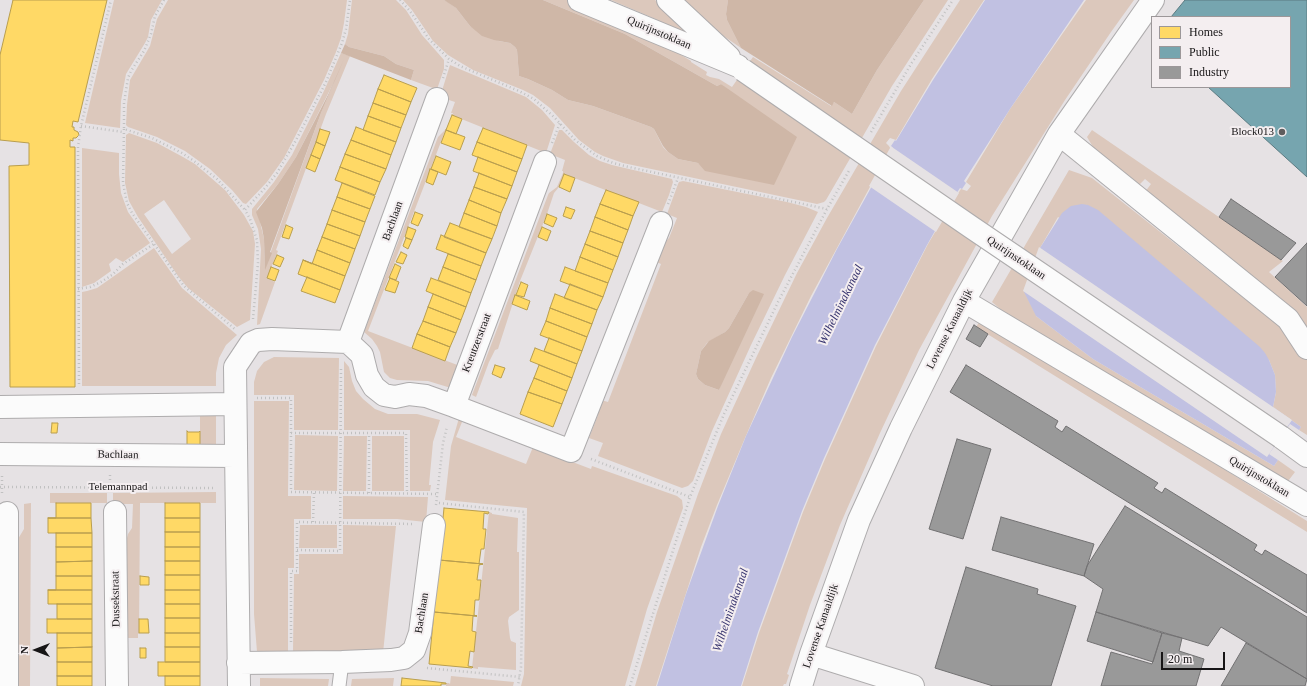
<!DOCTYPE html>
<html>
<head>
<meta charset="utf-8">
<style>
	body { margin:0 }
	#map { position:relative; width:1307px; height:686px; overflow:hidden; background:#e6e2e4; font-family:"Times New Roman",serif }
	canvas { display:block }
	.legend { position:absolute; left:1151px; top:16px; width:140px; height:72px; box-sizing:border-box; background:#f4eef0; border:1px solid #9c9799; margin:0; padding:5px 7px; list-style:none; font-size:12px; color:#171516 }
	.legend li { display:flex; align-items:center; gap:8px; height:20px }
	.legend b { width:20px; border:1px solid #9c9799 }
	.north { position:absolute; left:16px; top:630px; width:40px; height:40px; -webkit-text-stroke:3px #f4eef0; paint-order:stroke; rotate:270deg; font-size:11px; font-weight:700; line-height:16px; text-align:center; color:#171516 }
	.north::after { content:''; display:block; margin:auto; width:14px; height:18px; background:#171516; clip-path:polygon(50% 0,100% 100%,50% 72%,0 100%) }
	.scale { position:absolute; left:1161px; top:652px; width:64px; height:18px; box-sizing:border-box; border:2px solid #171516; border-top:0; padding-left:5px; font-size:12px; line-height:14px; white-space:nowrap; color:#171516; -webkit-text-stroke:3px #f4eef0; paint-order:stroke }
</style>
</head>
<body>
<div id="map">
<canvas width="1307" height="686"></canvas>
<ul class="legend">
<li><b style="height:11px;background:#ffd966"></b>Homes</li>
<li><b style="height:11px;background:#76a5af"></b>Public</li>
<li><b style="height:11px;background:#999"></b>Industry</li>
</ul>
<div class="north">N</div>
<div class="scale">20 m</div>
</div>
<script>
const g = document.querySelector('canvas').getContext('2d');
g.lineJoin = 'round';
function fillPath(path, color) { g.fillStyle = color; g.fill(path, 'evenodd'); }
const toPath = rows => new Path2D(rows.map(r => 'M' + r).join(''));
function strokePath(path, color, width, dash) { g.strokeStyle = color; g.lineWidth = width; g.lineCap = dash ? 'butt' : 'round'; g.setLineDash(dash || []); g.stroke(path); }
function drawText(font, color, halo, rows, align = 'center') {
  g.font = font + ' "Times New Roman",serif'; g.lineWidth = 4; g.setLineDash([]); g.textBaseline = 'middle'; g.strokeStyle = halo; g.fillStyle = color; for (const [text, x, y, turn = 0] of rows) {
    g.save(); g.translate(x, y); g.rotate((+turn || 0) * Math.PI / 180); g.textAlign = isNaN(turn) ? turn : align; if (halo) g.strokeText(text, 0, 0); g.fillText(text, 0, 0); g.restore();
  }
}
const green = toPath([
	[114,0,162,0,151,20,148,37,145,43,126,74,121,101,120,128,85,123],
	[168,0,347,0,344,23,341,38,336,52,324,80,284,158,267,182,246,204,243,203,232,190,210,169,185,151,157,137,128,127,126,125,127,105,130,80,150,46,157,19],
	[352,0,396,0,406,10,422,35,444,60,444,69,435,95,431,93,433,88,411,80,414,70,396,64,384,56,349,47,345,44,348,34],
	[403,0,444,0,448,2,456,8,470,26,499,41,510,43,515,47,517,50,519,76,528,79,552,90,568,100,593,106,651,127,654,129,663,147,668,152,678,159,698,163,702,166,729,91,721,84,717,86,625,34,543,0,567,0,582,6,665,45,691,61,691,62,707,72,706,75,710,77,719,79,732,87,753,57,831,106,834,102,852,114,877,70,924,0,948,0,892,86,826,200,824,202,817,204,623,163,603,156,595,152,579,140,550,108,533,95,523,90,473,70,448,55,433,41,412,10],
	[611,0,655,0,699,41,653,18],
	[680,0,728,0,726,14,727,20,741,48,722,35],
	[960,0,984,0,932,79,896,140,890,138,886,143,891,148,811,296,771,378,745,438,717,505,701,547,656,686,635,686,657,612,698,494,721,434,756,358,797,273,827,218,901,91],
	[1086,0,1134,0,1111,32,1065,100,992,216,919,350,880,433,840,525,810,605,787,674,789,675,786,684,784,684,783,686,742,686,759,633,803,512,825,459,876,346,928,244,957,195,961,189,967,191,971,186,966,182,1010,109],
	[341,53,350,56,326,114,276,250,278,251,267,278,275,282,260,324,257,325,261,249,258,229,252,215,252,209,274,182,292,155,323,93],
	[335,80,321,113,265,268,264,239,257,209,278,184,296,157],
	[450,65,526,97,542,110,555,125,546,153,454,116,444,134,368,331,460,366,451,388,428,381,397,380,390,378,384,372,380,352,377,346,372,339,364,332,438,137,447,128,453,113,451,113,455,102,440,97],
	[559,130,562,130,574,142,589,155,600,161,612,165,672,179,673,182,669,195,662,212,564,174,559,187,554,193,547,214,520,281,498,349,495,350,489,362,476,397,472,395,548,195,549,193,557,187,563,173,563,171,562,171,565,160,550,154],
	[1092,130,1283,261,1269,272,1307,307,1307,336,1145,192,1151,184,1145,179,1138,186,1093,147,1087,137],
	[129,133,157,143,183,157,195,164,225,190,244,215,253,231,255,244,250,320,237,327,188,288,178,276,138,217,129,201,125,183,126,135],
	[164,200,191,239,172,254,144,214],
	[82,148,119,153,119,174,121,193,128,212,150,243,123,262,116,258,109,264,111,271,94,283,82,287],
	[1069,170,1092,178,1283,329,1307,359,1307,435,1299,430,1301,427,1273,407,1276,392,1275,375,1269,360,1058,217,1040,248,1036,316,1093,359,1274,466,1278,460,1295,472,1282,489,1005,313,992,302],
	[683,181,787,202,806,207,818,212,785,275,751,345,712,431,693,481,688,486,682,488,598,456,603,443,589,438,598,415,596,414,601,400,608,402,661,264,654,261,660,247,669,238,677,218,667,214,678,184,679,182],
	[749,293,719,390,705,385,698,379,696,374,701,351,707,343,725,332,729,328],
	[154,248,182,288,237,335,226,345,219,358,216,373,216,386,82,386,82,292,87,291,97,288],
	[982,318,1307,521,1307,532,976,327],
	[274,357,339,358,338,430,294,430,294,395,254,395,254,382,257,371,264,362],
	[344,361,349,367,352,381,356,391,363,399,375,409,388,414,417,414,440,420,433,442,429,485,431,485,430,491,410,491,410,430,344,430],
	[254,401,289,401,288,496,311,496,311,519,294,519,294,568,288,568,288,652,257,652,254,614],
	[200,414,216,414,216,452,200,451],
	[459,418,465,422,462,422,456,437,526,464,533,447,591,469,592,466,677,496,682,500,683,508,647,609,625,686,521,686,524,674,527,508,445,500,451,446],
	[295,435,338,436,337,491,294,490],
	[344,436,367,436,366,491,343,491],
	[372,436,404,436,404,491,372,491],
	[216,492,216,503,140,503,139,634,138,634,138,638,127,638,127,538,128,534,132,528,133,504,113,504,113,493],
	[50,493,107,493,107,503,50,503],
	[343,496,428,497,426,522,397,519,343,519],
	[31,503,30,686,19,686,18,539,24,529,24,504],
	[489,512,492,513,492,514,518,518,517,552,519,552,519,610,509,617,508,621,510,638,511,641,516,643,516,670,478,667,478,669,472,668],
	[300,525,337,525,337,548,299,548],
	[343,525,396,526,383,653,293,652,294,574,299,574,299,554,343,554],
	[451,676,514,682,513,686,446,686,446,683,449,683,450,684],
	[260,678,329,679,328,686,260,686],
	[394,678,393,686,351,686,352,679]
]);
const forest = toPath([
	[444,0,543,0,625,34,717,86,721,84,797,137,774,185,705,171,698,163,678,159,668,152,663,146,654,129,651,127,593,106,568,100,552,90,528,79,519,76,517,50,515,47,510,43,494,40,482,36,470,26,456,8],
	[728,0,924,0,877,70,852,114,834,102,832,106,741,48,727,20,726,14],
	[345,44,349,47,384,56,396,64,414,70,411,80,341,53],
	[344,59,321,113,270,252,272,253,265,270,264,239,262,228,256,212,278,184,296,157,328,95],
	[753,290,764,294,719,390,705,385,698,379,696,374,701,351,709,341,725,332,729,328,749,293]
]);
const water = toPath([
	[985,0,1084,0,1010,109,964,181,966,183,962,189,960,188,956,194,927,245,875,345,824,458,802,511,758,632,741,686,657,686,686,594,718,506,746,436,792,337,837,249,893,148,891,146,895,140,896,141,933,80],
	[1082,204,1088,205,1098,210,1260,347,1265,353,1269,360,1275,375,1276,392,1273,407,1301,427,1299,430,1290,424,1269,454,1278,460,1274,466,1093,359,1036,316,1024,292,1040,248,1062,213,1071,206]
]);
const pier = toPath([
	[889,145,959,193,936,232,869,186,890,148],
	[1039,247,1292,420,1267,457,1023,291]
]);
const homes = toPath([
	[13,0,107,0,78,122,73,121,72,127,74,127,74,130,78,132,79,135,76,138,73,138,73,141,70,140,70,147,75,147,75,387,10,387,9,166,29,165,29,143,0,140,0,55,13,0],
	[384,75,417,88,411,102,378,89,384,75],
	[378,89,411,102,406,115,373,103,378,89],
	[373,103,406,115,401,128,368,116,373,103],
	[452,115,462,119,456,134,446,130,452,115],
	[368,116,401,128,396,142,363,130,368,116],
	[356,127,396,142,391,155,351,140,356,127],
	[483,128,527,145,522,159,477,142,483,128],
	[320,129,330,132,325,146,316,142,320,129],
	[446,130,465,137,460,150,441,143,446,130],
	[351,140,391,155,386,169,345,154,351,140],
	[316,142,325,146,320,159,311,155,316,142],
	[477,142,522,159,517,172,472,155,477,142],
	[345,154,386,169,380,182,340,167,345,154],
	[311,155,320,159,315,172,306,168,311,155],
	[436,156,451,162,446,175,431,169,436,156],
	[478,157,517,172,512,186,473,171,478,157],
	[340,167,380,182,375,195,335,180,340,167],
	[430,169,438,172,433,185,426,182,430,169],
	[479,173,512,186,507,199,474,187,479,173],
	[564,174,575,178,570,192,559,187,564,174],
	[342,183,375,196,370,209,337,197,342,183],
	[474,187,507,199,501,213,469,200,474,187],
	[606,190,639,202,633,216,600,204,606,190],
	[337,197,370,209,365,222,332,210,337,197],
	[469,200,501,213,497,226,464,213,469,200],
	[600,204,633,216,628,230,595,217,600,204],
	[566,207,575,210,571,219,563,216,566,207],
	[332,210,365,222,360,236,327,224,332,210],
	[415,212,423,215,418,226,411,223,415,212],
	[464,213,497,226,492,239,459,227,464,213],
	[547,214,557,218,553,227,544,223,547,214],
	[595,217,628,230,623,243,590,231,595,217],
	[450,223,492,239,486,253,444,237,450,223],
	[327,224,360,236,355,249,322,237,327,224],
	[286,225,293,228,289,239,282,237,286,225],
	[408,227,416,230,412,240,405,237,408,227],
	[542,227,551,231,547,241,538,237,542,227],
	[590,231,623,243,618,257,585,244,590,231],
	[441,235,486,253,481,266,436,249,441,235],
	[322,237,355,249,350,263,317,250,322,237],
	[406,238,412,240,408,249,403,246,406,238],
	[585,244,618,257,613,270,580,257,585,244],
	[317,250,350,263,345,276,303,260,312,264,317,250],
	[401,252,407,255,403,264,396,262,401,252],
	[448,254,481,266,476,280,443,267,448,254],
	[277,255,284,258,280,267,273,264,277,255],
	[580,257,613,270,608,283,575,271,580,257],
	[303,260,345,276,340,290,298,274,303,260],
	[395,264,401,267,396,280,389,278,395,264],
	[271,267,279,270,275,281,267,278,271,267],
	[443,267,476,280,471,293,438,280,443,267],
	[565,267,608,283,603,297,560,281,565,267],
	[307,277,340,290,335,303,301,291,307,277],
	[390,278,399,282,395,293,385,290,390,278],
	[431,278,471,293,466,307,426,291,431,278],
	[521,282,528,285,524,297,516,295,521,282],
	[570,284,603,297,597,310,564,298,570,284],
	[433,294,466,307,461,320,428,307,433,294],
	[555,294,597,310,592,324,550,308,555,294],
	[515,295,530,301,527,310,512,304,515,295],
	[428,307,461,320,456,333,423,321,428,307],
	[550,308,592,324,587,337,546,321,550,308],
	[423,321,456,333,450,347,417,334,423,321],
	[546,321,587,337,582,351,540,335,546,321],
	[417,334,450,347,445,361,412,348,417,334],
	[549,338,582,351,577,364,544,351,549,338],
	[535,348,577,364,572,378,530,361,535,348],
	[495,365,505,368,501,378,492,374,495,365],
	[539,365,572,378,567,391,534,378,539,365],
	[534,378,567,391,562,404,528,392,534,378],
	[528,392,562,404,553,427,520,414,528,392],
	[52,423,58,423,57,433,51,433,52,423],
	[187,431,188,432,199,432,200,431,200,447,187,447,187,431],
	[56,503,91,503,91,518,48,518,56,518,56,503],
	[165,503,200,503,200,518,165,518,165,503],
	[444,508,489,512,488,514,484,513,483,529,486,529,484,549,481,549,479,564,483,564,439,560,444,508],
	[48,518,91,518,92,533,48,533,48,518],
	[165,518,200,518,200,532,165,532,165,518],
	[165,532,200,532,200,547,165,547,165,532],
	[56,533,92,533,92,547,56,547,56,533],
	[56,547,92,547,92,561,56,562,56,547],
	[165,547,200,547,200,561,165,561,165,547],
	[439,560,483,564,479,565,477,580,481,580,479,600,475,600,474,615,477,616,434,612,439,560],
	[92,561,92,576,56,576,56,562,92,561],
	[165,561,200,561,200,575,165,575,165,561],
	[165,575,200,575,200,590,165,590,165,575],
	[56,576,92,576,92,590,48,590,56,590,56,576],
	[140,576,149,577,149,585,140,585,140,576],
	[48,590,92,590,92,604,48,604,48,590],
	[165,590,200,590,200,604,165,604,165,590],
	[57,604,92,604,92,619,57,619,57,604],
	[165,604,200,604,200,618,165,618,165,604],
	[434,612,477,616,473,616,472,631,476,632,474,652,470,651,468,666,473,667,472,668,429,664,434,612],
	[165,618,200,618,200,633,165,633,165,618],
	[47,619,92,619,92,633,47,633,47,619],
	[139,619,148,619,149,633,139,633,139,619],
	[57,633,92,633,92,647,57,648,57,633],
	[165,633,200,633,200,647,165,647,165,633],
	[92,647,92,662,57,662,57,648,92,647],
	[165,647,200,647,200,662,165,662,165,647],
	[140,648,146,648,146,658,140,658,140,648],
	[57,662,92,662,92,676,57,676,57,662],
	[158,662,200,662,200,676,158,676,158,662],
	[57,676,92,676,92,686,57,686,57,676],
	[165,676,200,676,200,686,165,686,165,676],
	[402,678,446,683,446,684,441,684,441,686,401,686,402,678]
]);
const public = toPath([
	[1185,0,1307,0,1307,177,1208,87,1290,87,1290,17,1171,17,1185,0]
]);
const industry = toPath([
	[1231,199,1296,243,1281,260,1219,217,1231,199],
	[1307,243,1307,306,1275,277,1307,243],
	[974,325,988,334,980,347,966,339,974,325],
	[966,365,1058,421,1055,427,1062,432,1066,426,1158,483,1154,488,1162,493,1165,488,1257,545,1254,550,1262,555,1265,550,1307,575,1307,613,950,392,966,365],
	[957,439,991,449,963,539,929,529,957,439],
	[1125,506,1307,617,1307,679,1221,627,1208,646,1096,612,1103,589,1084,576,1087,566,1125,506],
	[1001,517,1094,544,1084,576,992,550,1001,517],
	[966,567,1038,589,1037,594,1076,606,1051,686,993,686,935,668,966,567],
	[1096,612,1162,633,1153,662,1087,641,1096,612],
	[1162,633,1182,638,1179,651,1204,659,1196,686,1101,686,1111,652,1152,664,1162,633],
	[1246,643,1307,679,1305,686,1221,686,1246,643]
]);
const path = toPath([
	[164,0,155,16,151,34,144,51,131,71,128,78,124,103,124,129,152,138,182,153,194,161,217,179,245,210],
	[400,0,410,11,429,39,449,59,460,66,519,91,534,99,555,118,575,140,597,156,613,163,633,168,827,209],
	[443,78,449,59],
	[81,126,123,132],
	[124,129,123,183,127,203,132,213,184,286,236,330],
	[871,132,911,64,953,0],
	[552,143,560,123],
	[668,204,678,178],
	[78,289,90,287,101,282,112,275,123,264,154,244],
	[253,319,258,263,257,240,250,219,245,210,265,188,277,173,295,142,326,82,342,43,346,29,350,0],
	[79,384,78,147,81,126,111,0],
	[257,398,291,398,291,492,437,494],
	[291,433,406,433,407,493],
	[591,459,690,497],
	[110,475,110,488],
	[0,487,214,488],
	[2,493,2,476],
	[369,493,369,433],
	[439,503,524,512,521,667,518,686],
	[436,505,443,443,447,427],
	[313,522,314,493],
	[297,550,340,551,341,366],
	[291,642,291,571,297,571,297,522,413,524],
	[427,668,520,677],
	[630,686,690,497,724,414,778,302,827,209,850,169]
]);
const service = toPath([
	[339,686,342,662]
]);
const minor = toPath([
	[1059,134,1288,319,1307,348],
	[545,162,454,406,571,451,661,223],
	[964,301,1307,505],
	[348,342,437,99],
	[0,407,235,404],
	[0,454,236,456],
	[115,512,117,686],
	[7,513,7,686],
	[811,654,913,686],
	[238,663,342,662,391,660,404,658,414,650,420,633,434,525],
	[239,686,235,367,251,343,258,340,272,339,348,342,362,355,367,375,374,387,384,395,395,397,409,394,426,396,454,406],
	[801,686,811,654,859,520,901,428,964,301,1059,134,1153,0]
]);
const tertiary = toPath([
	[579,0,738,66],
	[668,0,729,57],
	[1281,437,1307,456]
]);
const tertiaryBridge = toPath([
	[743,70,971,227,1281,437]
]);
const markers = [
	[1282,132,4,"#5f5d5e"]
];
const streetNames = [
	["Quirijnstoklaan",659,33,23],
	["Bachlaan",393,221,-70],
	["Quirijnstoklaan",1016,258,34],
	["Lovense Kanaaldijk",950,329,-63],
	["Kreutzerstraat",477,343,-69],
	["Bachlaan",118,455,1],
	["Quirijnstoklaan",1259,477,31],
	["Telemannpad",118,487],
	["Dussekstraat",116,599,-91],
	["Bachlaan",422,613,-81],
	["Lovense Kanaaldijk",821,626,-71]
];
const poiNames = [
	["Block013",1274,132]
];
const waterNames = [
	["Wilhelminakanaal",841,305,-64],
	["Wilhelminakanaal",731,610,-71]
];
fillPath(green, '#dcc8bc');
fillPath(forest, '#cfb7a7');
fillPath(water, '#c1c1e2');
fillPath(pier, '#e6e2e4');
fillPath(homes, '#ffd966');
strokePath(homes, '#b99e4e', 1);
fillPath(public, '#76a5af');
strokePath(public, '#5a7a81', 1);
fillPath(industry, '#999');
strokePath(industry, '#727172', 1);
strokePath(service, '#aeacad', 15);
strokePath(minor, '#aeacad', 24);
strokePath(tertiary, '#aeacad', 24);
strokePath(path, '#c1c1c1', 2.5, [1, 3]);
strokePath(service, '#fbfbfb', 13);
strokePath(minor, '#fbfbfb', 22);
strokePath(tertiary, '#fbfbfb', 22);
strokePath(tertiaryBridge, '#aeacad', 24, []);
strokePath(tertiaryBridge, '#fbfbfb', 22);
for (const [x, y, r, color] of markers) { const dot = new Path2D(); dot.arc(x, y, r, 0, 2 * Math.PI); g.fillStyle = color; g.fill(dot); strokePath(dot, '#f4eef0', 1.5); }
drawText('11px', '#171516', '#f4eef0', streetNames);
drawText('11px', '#171516', '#f4eef0', poiNames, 'right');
drawText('italic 12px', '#393670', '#f4eef0', waterNames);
</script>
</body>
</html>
